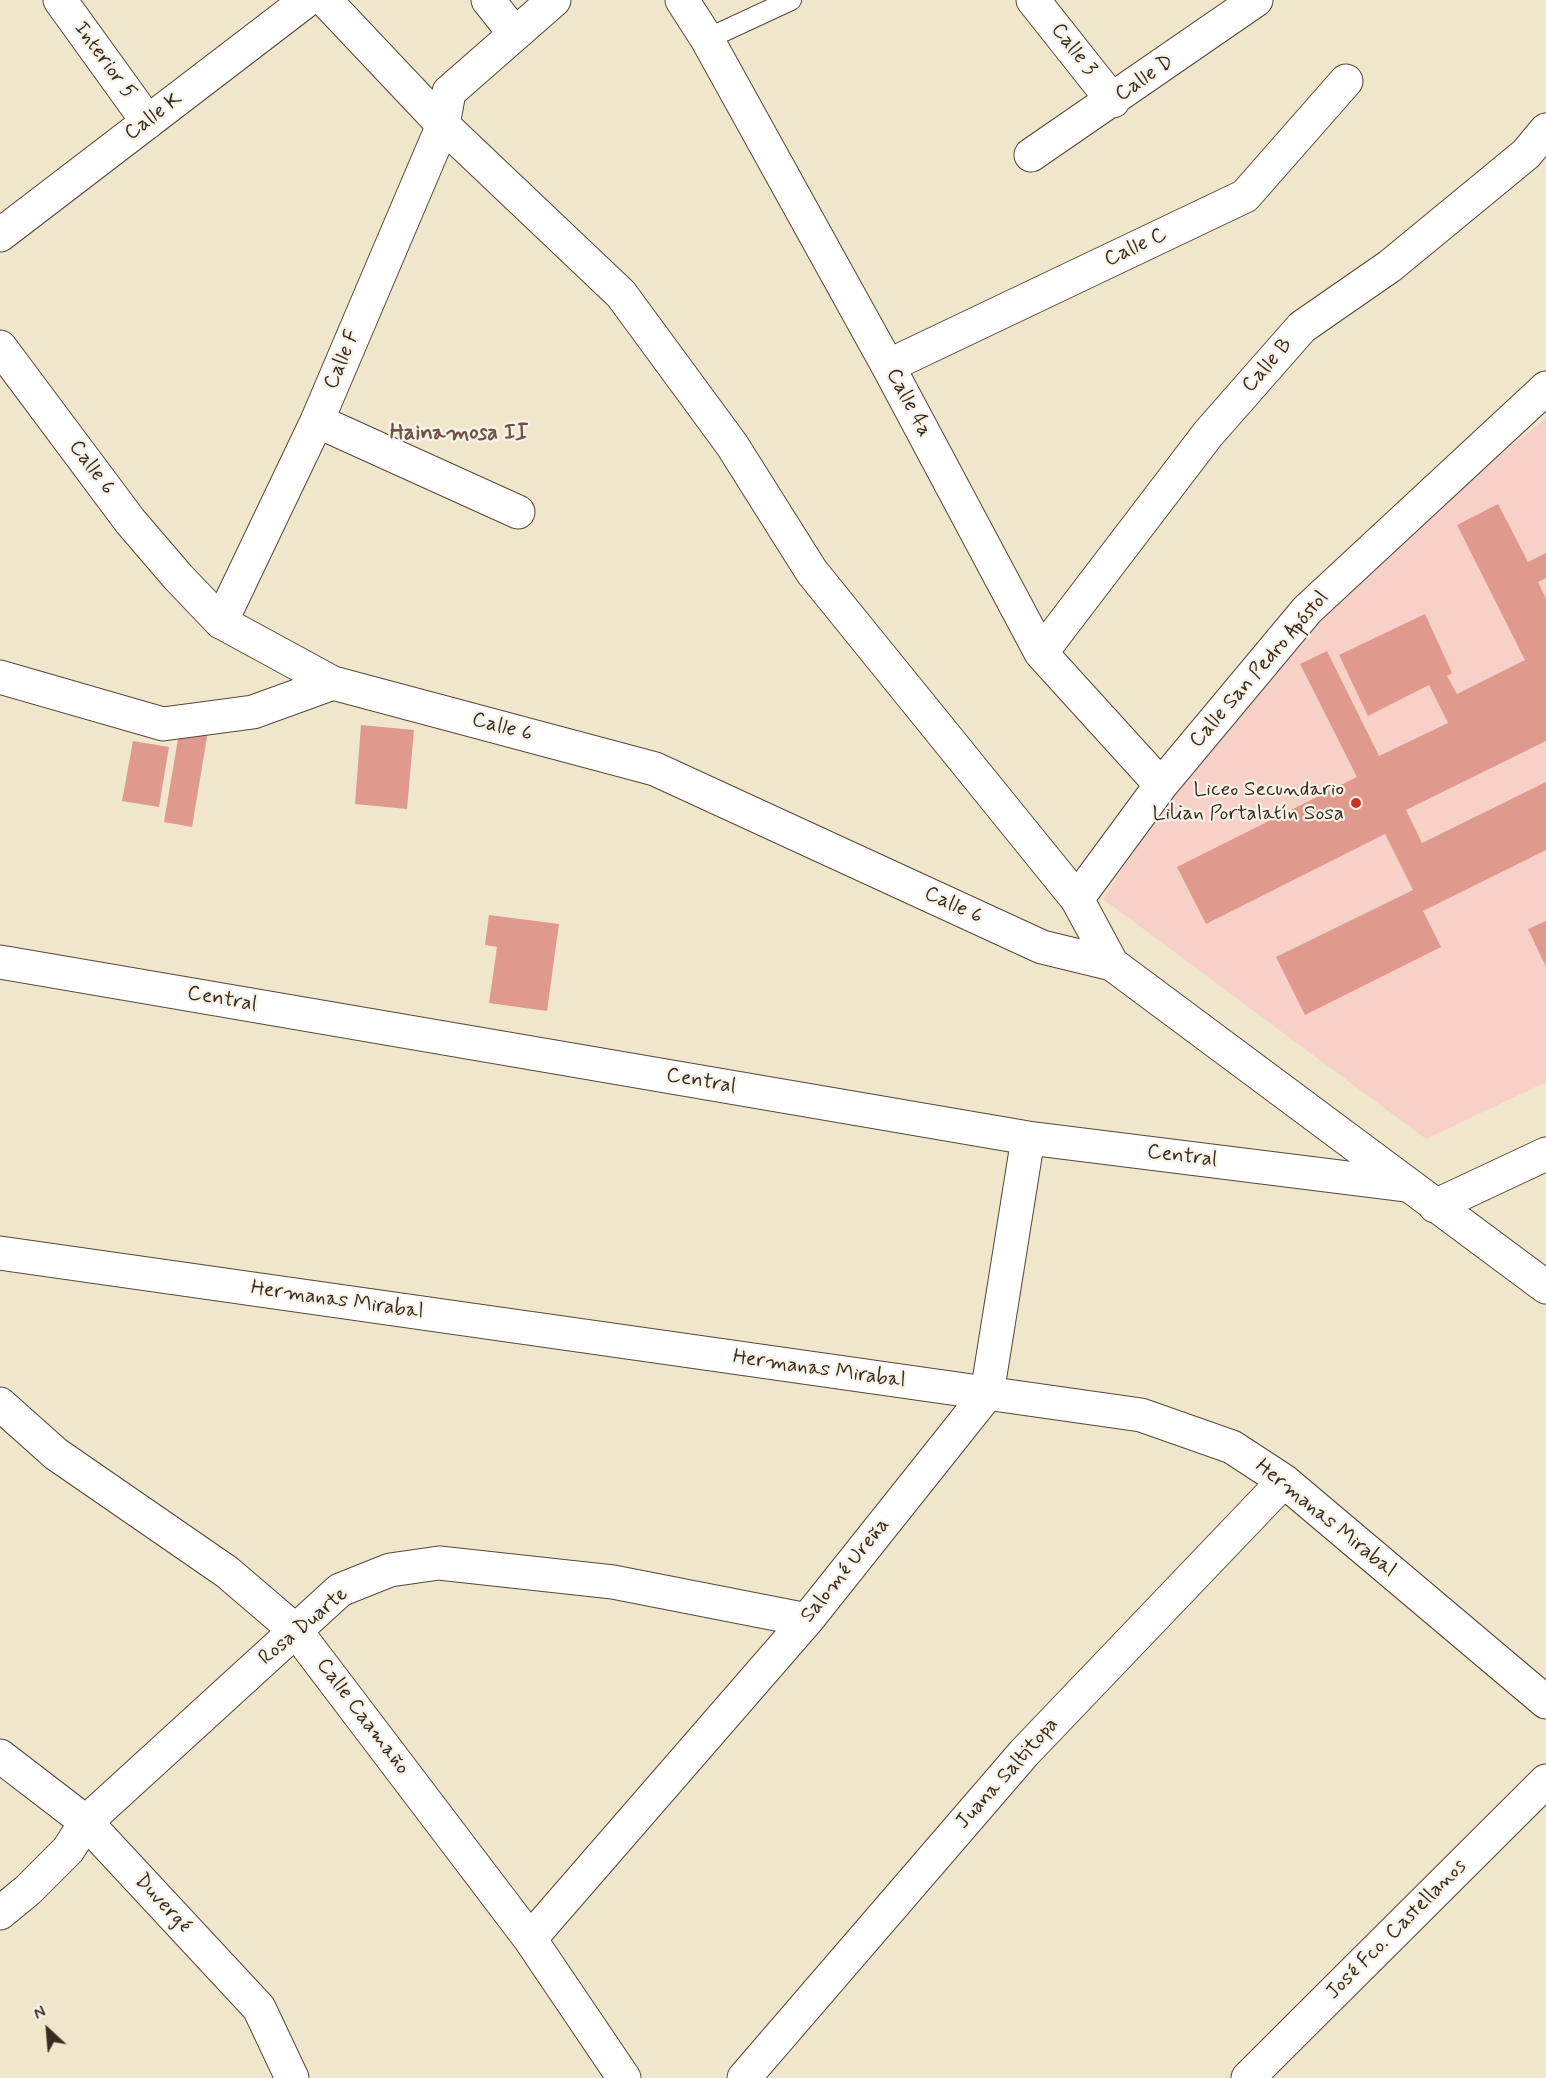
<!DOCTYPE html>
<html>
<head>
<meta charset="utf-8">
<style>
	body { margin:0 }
	#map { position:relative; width:1546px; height:2078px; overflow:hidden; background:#efe6cc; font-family:Mynerve,sans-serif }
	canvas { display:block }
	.north { position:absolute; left:18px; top:2000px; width:60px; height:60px; -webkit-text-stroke:4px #f7f3e8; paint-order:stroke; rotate:334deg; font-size:16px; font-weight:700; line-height:24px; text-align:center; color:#3b2a1e }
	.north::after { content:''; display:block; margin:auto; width:21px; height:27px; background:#3b2a1e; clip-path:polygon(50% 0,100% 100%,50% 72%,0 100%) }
</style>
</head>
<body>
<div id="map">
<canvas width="1546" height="2078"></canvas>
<div class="north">N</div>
</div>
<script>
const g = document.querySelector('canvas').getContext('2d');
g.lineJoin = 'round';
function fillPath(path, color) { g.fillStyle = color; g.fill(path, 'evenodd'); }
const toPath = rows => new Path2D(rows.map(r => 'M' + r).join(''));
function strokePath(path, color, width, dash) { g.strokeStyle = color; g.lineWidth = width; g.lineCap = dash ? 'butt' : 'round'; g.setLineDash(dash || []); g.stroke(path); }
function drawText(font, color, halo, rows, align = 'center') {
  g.font = font + ' Mynerve,sans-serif'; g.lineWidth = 4.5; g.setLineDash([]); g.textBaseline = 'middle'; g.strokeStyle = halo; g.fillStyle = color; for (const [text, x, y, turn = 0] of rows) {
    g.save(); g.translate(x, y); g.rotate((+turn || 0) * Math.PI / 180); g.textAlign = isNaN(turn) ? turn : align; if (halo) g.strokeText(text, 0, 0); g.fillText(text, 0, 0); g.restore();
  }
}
const built = toPath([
	[1546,418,1546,1082,1426,1139,1103,899,1228,707,1386,547]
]);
const building = toPath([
	[1498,504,1528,562,1546,553,1546,578,1538,582,1546,599,1546,741,1406,810,1422,843,1546,782,1546,850,1423,911,1441,947,1305,1015,1276,957,1413,890,1385,834,1206,924,1177,867,1357,777,1300,664,1327,651,1379,756,1448,723,1429,685,1368,716,1339,655,1425,614,1452,673,1447,676,1457,694,1525,660,1457,525],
	[361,725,414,730,407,809,355,804],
	[180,727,208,731,192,827,164,822],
	[133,741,169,747,159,807,122,801],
	[489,915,559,924,547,1011,489,1003,497,947,485,945],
	[1546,921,1546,967,1528,929]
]);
const service = toPath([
	[707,39,791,0]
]);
const minor = toPath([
	[60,0,148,122],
	[488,0,515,34],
	[682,0,707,39,888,366,1041,653,1161,785],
	[1033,0,1113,101],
	[1031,155,1256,0],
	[0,235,307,0],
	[888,366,1245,196,1346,81],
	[317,421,518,512],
	[221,622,317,421,443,125,449,92,554,0],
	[1041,653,1208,434,1302,327,1390,266,1526,154,1546,130],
	[0,677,163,724,253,712,333,683],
	[1077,899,1161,785,1307,610,1546,388],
	[0,962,1028,1138,1405,1185],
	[1435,1206,1546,1154],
	[0,1253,1141,1415,1232,1447,1284,1481,1546,1702],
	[0,1404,56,1454,227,1572,296,1631,530,1939,624,2078],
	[0,1756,86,1822,259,2008,292,2078],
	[0,1913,28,1890,68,1850,86,1822,340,1590,390,1570,439,1563,613,1582,807,1620],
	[530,1939,807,1620,987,1394,1028,1138],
	[744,2078,1024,1753,1284,1481],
	[1248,2078,1546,1781]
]);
const tertiary = toPath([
	[325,0,443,125,621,294,732,445,812,572,1077,899,1112,964,1546,1287],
	[0,347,130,521,178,577,221,622,333,683,655,769,1042,947,1112,964]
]);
const markers = [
	[1356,803,6,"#c8321e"]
];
const streetNames = [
	["Calle 3",1073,50,52],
	["Interior 5",104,61,54],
	["Calle D",1145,79,-35],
	["Calle K",154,117,-37],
	["Calle C",1136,248,-25],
	["Calle F",343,360,-67],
	["Calle B",1268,366,-49],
	["Calle 4a",908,403,62],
	["Calle 6",91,468,53],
	["Calle San Pedro Apóstol",1260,670,-49],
	["Calle 6",502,728,15],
	["Calle 6",953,906,25],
	["Central",222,1000,10],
	["Central",701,1082,10],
	["Central",1182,1157,7],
	["Hermanas Mirabal",337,1301,8],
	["Hermanas Mirabal",819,1370,8],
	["Hermanas Mirabal",1325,1519,39],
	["Salomé Ureña",846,1571,-51],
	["Rosa Duarte",304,1627,-40],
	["Calle Caamaño",362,1717,53],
	["Juana Saltitopa",1008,1774,-48],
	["Duvergé",162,1904,47],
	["José Fco. Castellanos",1397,1930,-45]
];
const poiNames = [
	["Liceo Secundario",1344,791],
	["Lilian Portalatín Sosa",1344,815]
];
const neighbourhoodNames = [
	["Hainamosa II",459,434]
];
fillPath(built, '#f7d1c7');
fillPath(building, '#df9a8d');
strokePath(service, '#564638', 22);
strokePath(minor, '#564638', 35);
strokePath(tertiary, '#564638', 35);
strokePath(service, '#fff', 20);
strokePath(minor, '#fff', 33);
strokePath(tertiary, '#fff', 33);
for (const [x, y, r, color] of markers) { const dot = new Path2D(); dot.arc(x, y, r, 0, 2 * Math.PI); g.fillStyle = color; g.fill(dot); strokePath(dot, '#f7f3e8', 2); }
drawText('21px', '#3b2a1e', '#f7f3e8', streetNames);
drawText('21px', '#3b2a1e', '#f7f3e8', poiNames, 'right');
drawText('bold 22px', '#745145', '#f7f3e8', neighbourhoodNames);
</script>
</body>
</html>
